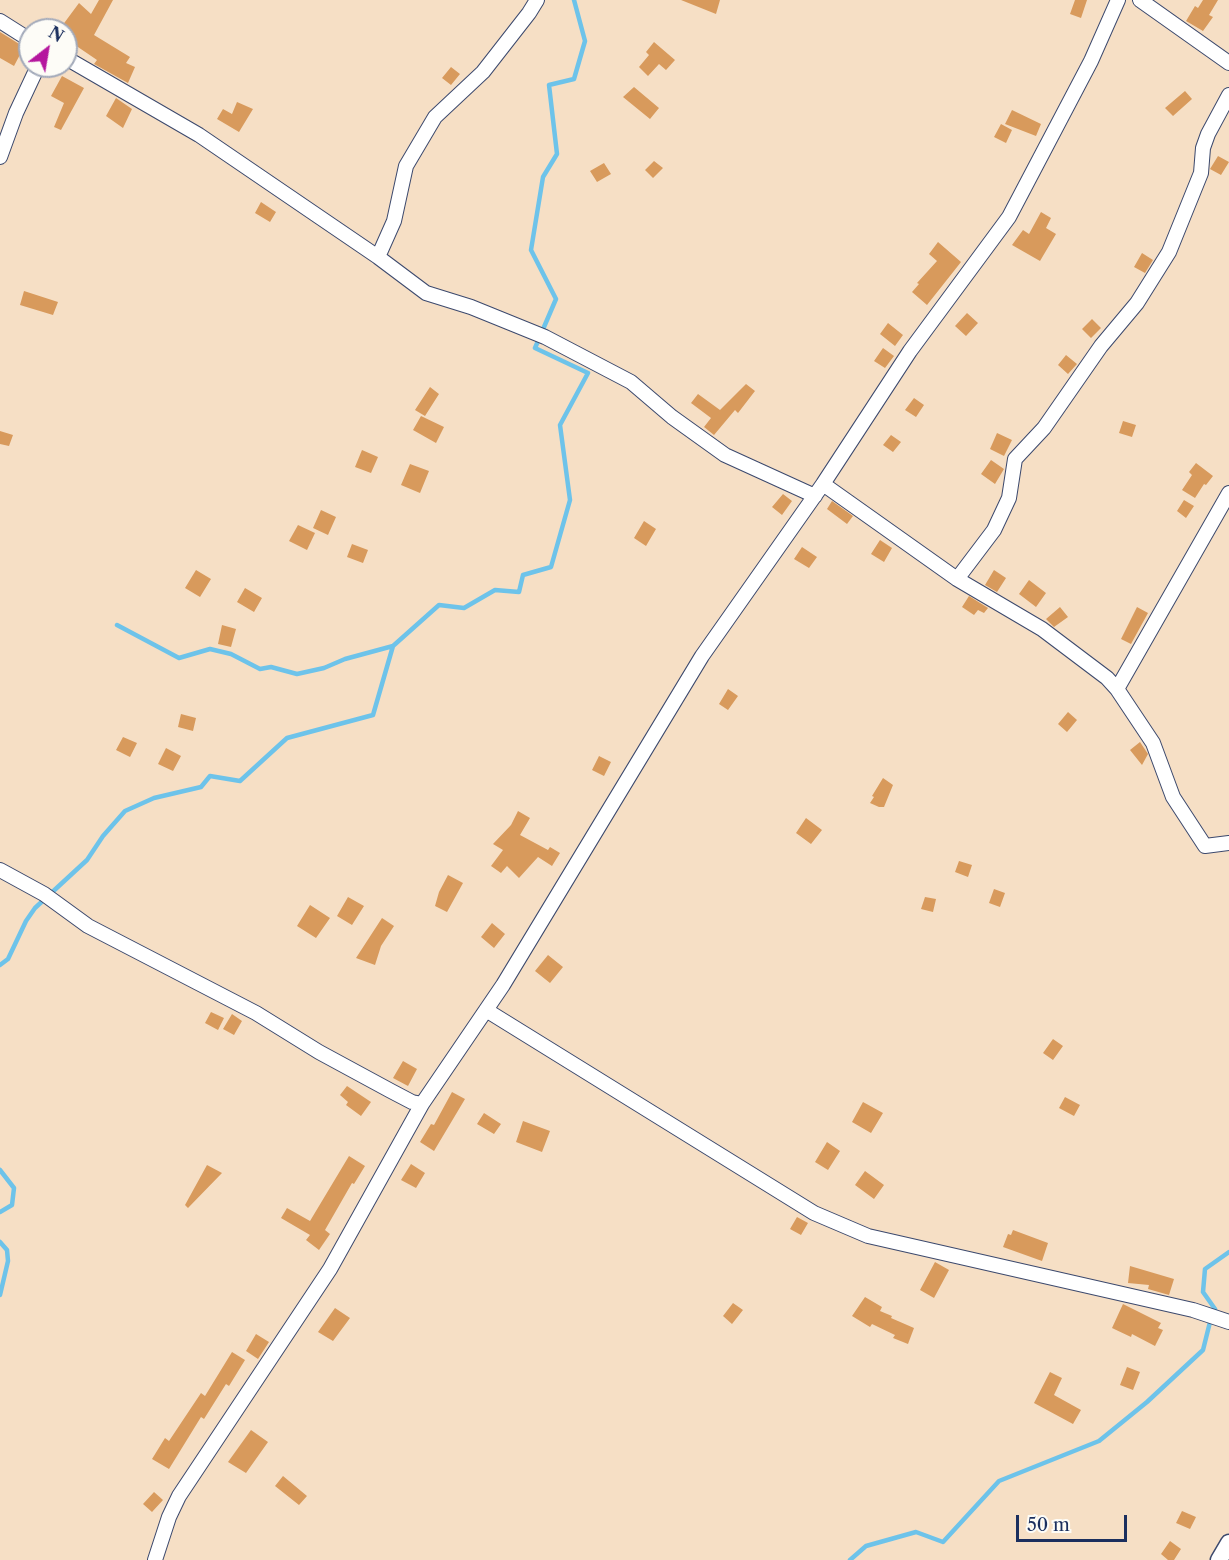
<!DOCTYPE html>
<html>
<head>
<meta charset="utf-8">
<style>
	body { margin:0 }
	#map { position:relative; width:1229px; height:1560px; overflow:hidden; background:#f6dfc5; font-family:"Libre Caslon Text",serif }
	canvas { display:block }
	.north { position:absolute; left:18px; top:18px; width:60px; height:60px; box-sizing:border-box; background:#fdfcf7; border:2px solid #a3aaba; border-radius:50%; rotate:31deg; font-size:16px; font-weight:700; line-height:24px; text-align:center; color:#1b2f5e }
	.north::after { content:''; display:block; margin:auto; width:21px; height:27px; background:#b5179e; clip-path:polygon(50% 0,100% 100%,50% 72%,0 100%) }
	.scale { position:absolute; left:1016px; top:1515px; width:111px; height:27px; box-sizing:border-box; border:3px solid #1b2f5e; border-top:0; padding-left:8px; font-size:18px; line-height:21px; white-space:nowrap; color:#1b2f5e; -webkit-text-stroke:4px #fdfcf7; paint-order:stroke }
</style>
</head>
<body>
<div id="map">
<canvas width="1229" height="1560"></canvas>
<div class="north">N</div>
<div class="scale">50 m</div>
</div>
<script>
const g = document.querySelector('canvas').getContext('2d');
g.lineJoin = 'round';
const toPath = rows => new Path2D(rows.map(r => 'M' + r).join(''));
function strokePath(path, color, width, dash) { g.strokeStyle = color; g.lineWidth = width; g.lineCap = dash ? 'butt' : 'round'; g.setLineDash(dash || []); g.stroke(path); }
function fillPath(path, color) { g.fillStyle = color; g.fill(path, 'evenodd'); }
const stream = toPath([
	[117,625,179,658,210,649,231,654,260,669,271,667,297,674,324,668,345,659,393,646],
	[0,965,8,959,26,921,35,908,87,860,103,836,125,811,154,798,201,787,210,776,240,781,287,738,373,715,393,646,439,605,464,608,495,590,519,592,523,575,551,567,570,500,560,425,588,373,535,348,556,299,531,250,543,177,557,154,549,85,574,79,585,41,574,0],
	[0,1170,14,1188,12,1205,0,1212],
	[0,1242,7,1250,8,1261,0,1295],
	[1215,1309,1203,1292,1205,1269,1229,1252],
	[850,1560,866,1546,916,1532,943,1542,999,1481,1099,1441,1147,1402,1203,1350,1210,1322]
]);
const building = toPath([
	[99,0,113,0,94,35,130,57,126,63,135,67,128,83,94,64,97,60,75,45,71,51,66,49,66,30,59,30,79,3,91,14],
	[681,0,720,0,716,14],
	[1075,0,1087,0,1081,18,1070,14],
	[1203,0,1218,0,1209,15,1213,17,1203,31,1186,21,1195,6,1198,8],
	[0,32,24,47,14,66,0,58],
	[654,42,675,60,666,70,659,64,648,76,639,67,649,55,646,52],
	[451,67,460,74,451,85,442,78],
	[62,76,84,88,61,130,54,127,64,103,51,96],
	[634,87,659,108,650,119,623,97],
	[1185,91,1192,99,1173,116,1165,108],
	[116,98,132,109,123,128,106,116],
	[237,102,253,109,239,132,217,119,223,109,232,114],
	[1012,110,1041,124,1036,136,1005,124],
	[1001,124,1012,130,1006,143,994,137],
	[1218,156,1229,162,1221,175,1210,169],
	[654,161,663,168,653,178,645,170],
	[604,163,611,174,597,182,590,171],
	[261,202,276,212,270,222,255,213],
	[1041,212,1051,218,1046,228,1056,234,1040,261,1012,245,1023,230,1029,234],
	[938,242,961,262,927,305,912,292,919,284,917,283,937,261,929,254],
	[1142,253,1153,260,1145,273,1134,267],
	[24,291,58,302,53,315,20,305],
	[967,313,978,323,966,336,955,326],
	[1092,319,1101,328,1091,338,1082,329],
	[888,323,903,335,895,346,880,334],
	[883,348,894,356,885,368,874,361],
	[1066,355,1077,364,1068,374,1058,365],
	[746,384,755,391,738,413,735,410,714,435,704,427,711,418,691,403,698,394,720,410],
	[430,387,439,394,425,416,415,410],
	[914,398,924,405,916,417,905,410],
	[421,416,444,427,436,443,413,430],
	[1123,421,1136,425,1132,437,1119,433],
	[0,431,13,435,9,446,0,444],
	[997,433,1012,440,1004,456,990,449],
	[891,435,901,442,893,452,883,445],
	[362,450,378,457,371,473,355,467],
	[991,460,1004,469,995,484,981,474],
	[1196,463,1213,476,1206,485,1204,484,1195,498,1182,490,1192,475,1189,472],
	[410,464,429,471,420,493,401,485],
	[783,494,792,501,782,515,772,507],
	[1184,500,1194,506,1186,518,1177,511],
	[832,501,853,516,847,524,827,509],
	[321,510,336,517,328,535,313,528],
	[644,521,656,529,646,546,634,538],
	[298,525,315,533,307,550,289,541],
	[880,540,892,548,884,562,871,554],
	[352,544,368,550,363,563,347,557],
	[802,547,817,557,809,568,794,559],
	[196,570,211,579,200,597,185,588],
	[994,570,1006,578,997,592,985,585],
	[1029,580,1046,593,1036,607,1019,594],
	[245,588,262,598,254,612,237,602],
	[969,596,988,608,984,613,978,610,974,615,962,607],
	[1060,607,1068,617,1054,627,1046,619],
	[1137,607,1148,613,1131,644,1121,639],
	[222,625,236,629,231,647,218,644],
	[728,689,738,696,728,710,719,704],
	[1068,712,1077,720,1067,732,1058,724],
	[181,714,196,718,193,731,178,727],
	[123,737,137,743,130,757,116,750],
	[1140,742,1148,754,1142,765,1130,750],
	[166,748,181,756,173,771,158,764],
	[599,756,611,762,604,776,592,770],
	[883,778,893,785,884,807,879,807,870,803,874,797,872,796],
	[518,811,530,818,520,835,548,850,550,847,560,853,552,866,538,857,519,878,507,866,501,873,491,866,503,850,493,844,511,825],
	[806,818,822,830,811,844,796,833],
	[959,861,972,865,968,877,955,872],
	[448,875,463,883,447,912,435,906,439,892],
	[994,889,1005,893,1000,907,989,903],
	[348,897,364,906,352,925,337,916],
	[925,897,936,899,933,912,921,909],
	[310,905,330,918,316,938,297,926],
	[382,918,394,926,381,946,375,965,356,958],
	[492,923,505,934,494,948,481,937],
	[548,955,563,967,550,983,535,971],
	[211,1012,224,1018,218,1030,205,1023],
	[232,1014,242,1021,234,1035,223,1029],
	[1053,1039,1063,1046,1053,1060,1043,1053],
	[403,1061,417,1069,408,1086,393,1078],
	[347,1086,371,1102,361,1116,346,1105,348,1102,340,1095],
	[452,1092,465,1099,434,1151,420,1142,431,1124,434,1125],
	[1065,1097,1080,1105,1074,1116,1059,1108],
	[863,1102,883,1113,871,1133,852,1122],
	[484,1113,501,1124,494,1134,477,1124],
	[523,1121,550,1131,542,1152,516,1142],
	[827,1142,840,1151,828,1170,815,1162],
	[349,1156,365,1166,354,1184,352,1183,325,1230,330,1234,319,1250,306,1240,310,1235,281,1218,287,1208,310,1221],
	[411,1164,425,1173,416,1188,401,1180],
	[207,1165,222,1173,188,1208,185,1205],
	[865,1171,884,1185,874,1199,855,1185],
	[797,1217,808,1223,801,1235,790,1229],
	[1013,1230,1048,1243,1042,1261,1003,1247,1008,1234,1011,1235],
	[935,1262,949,1270,934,1298,920,1290],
	[1130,1266,1174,1279,1169,1295,1148,1289,1149,1285,1128,1283],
	[865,1297,882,1307,880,1311,892,1316,891,1318,914,1328,908,1344,893,1338,895,1335,872,1324,870,1327,852,1316],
	[733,1303,743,1310,732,1324,723,1316],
	[1123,1304,1161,1323,1158,1328,1163,1330,1155,1346,1132,1334,1131,1337,1112,1328],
	[335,1308,350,1318,333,1341,318,1332],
	[256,1334,269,1342,258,1359,246,1351],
	[232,1352,245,1360,229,1386,226,1384,204,1419,201,1417,169,1469,152,1459,165,1438,169,1441,201,1393,205,1396],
	[1127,1367,1140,1372,1133,1390,1120,1385],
	[1050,1372,1062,1378,1054,1395,1081,1410,1073,1424,1034,1403],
	[251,1430,268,1442,246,1473,228,1462],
	[283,1476,307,1496,299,1505,275,1486],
	[154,1492,163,1500,152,1512,143,1504],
	[1182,1511,1196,1517,1190,1529,1176,1523],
	[1170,1541,1181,1549,1174,1560,1168,1560,1161,1554]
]);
const minor = toPath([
	[1140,0,1229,63],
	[0,21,30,40],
	[66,58,199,135,378,257,426,293,471,307,545,337,631,382,672,417,725,455,815,496],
	[0,157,16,113,38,66],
	[378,257,394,221,406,166,435,117,483,72,529,13,537,0],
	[823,484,957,579,1042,629,1107,678,1117,689,1153,743,1173,797,1205,846,1229,843],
	[957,579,994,530,1009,498,1015,459,1044,428,1101,346,1137,303,1169,252,1201,173,1203,148,1208,134,1229,95],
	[1117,689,1229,493],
	[0,870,44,894,88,926,256,1013,319,1052,391,1091,412,1102,422,1104],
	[486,1010,814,1213,868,1236,1193,1310,1229,1322],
	[155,1560,169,1517,179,1496,330,1269,422,1104,503,985,702,656,823,484,910,351,1009,217,1091,61,1118,0]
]);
const tertiary = toPath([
	[1219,1560,1229,1543]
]);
strokePath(stream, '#6dc3ea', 4.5);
fillPath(building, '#d89a5c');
strokePath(minor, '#3c496d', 16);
strokePath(tertiary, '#3c496d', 19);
strokePath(minor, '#fff', 14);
strokePath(tertiary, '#fff', 16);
</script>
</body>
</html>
